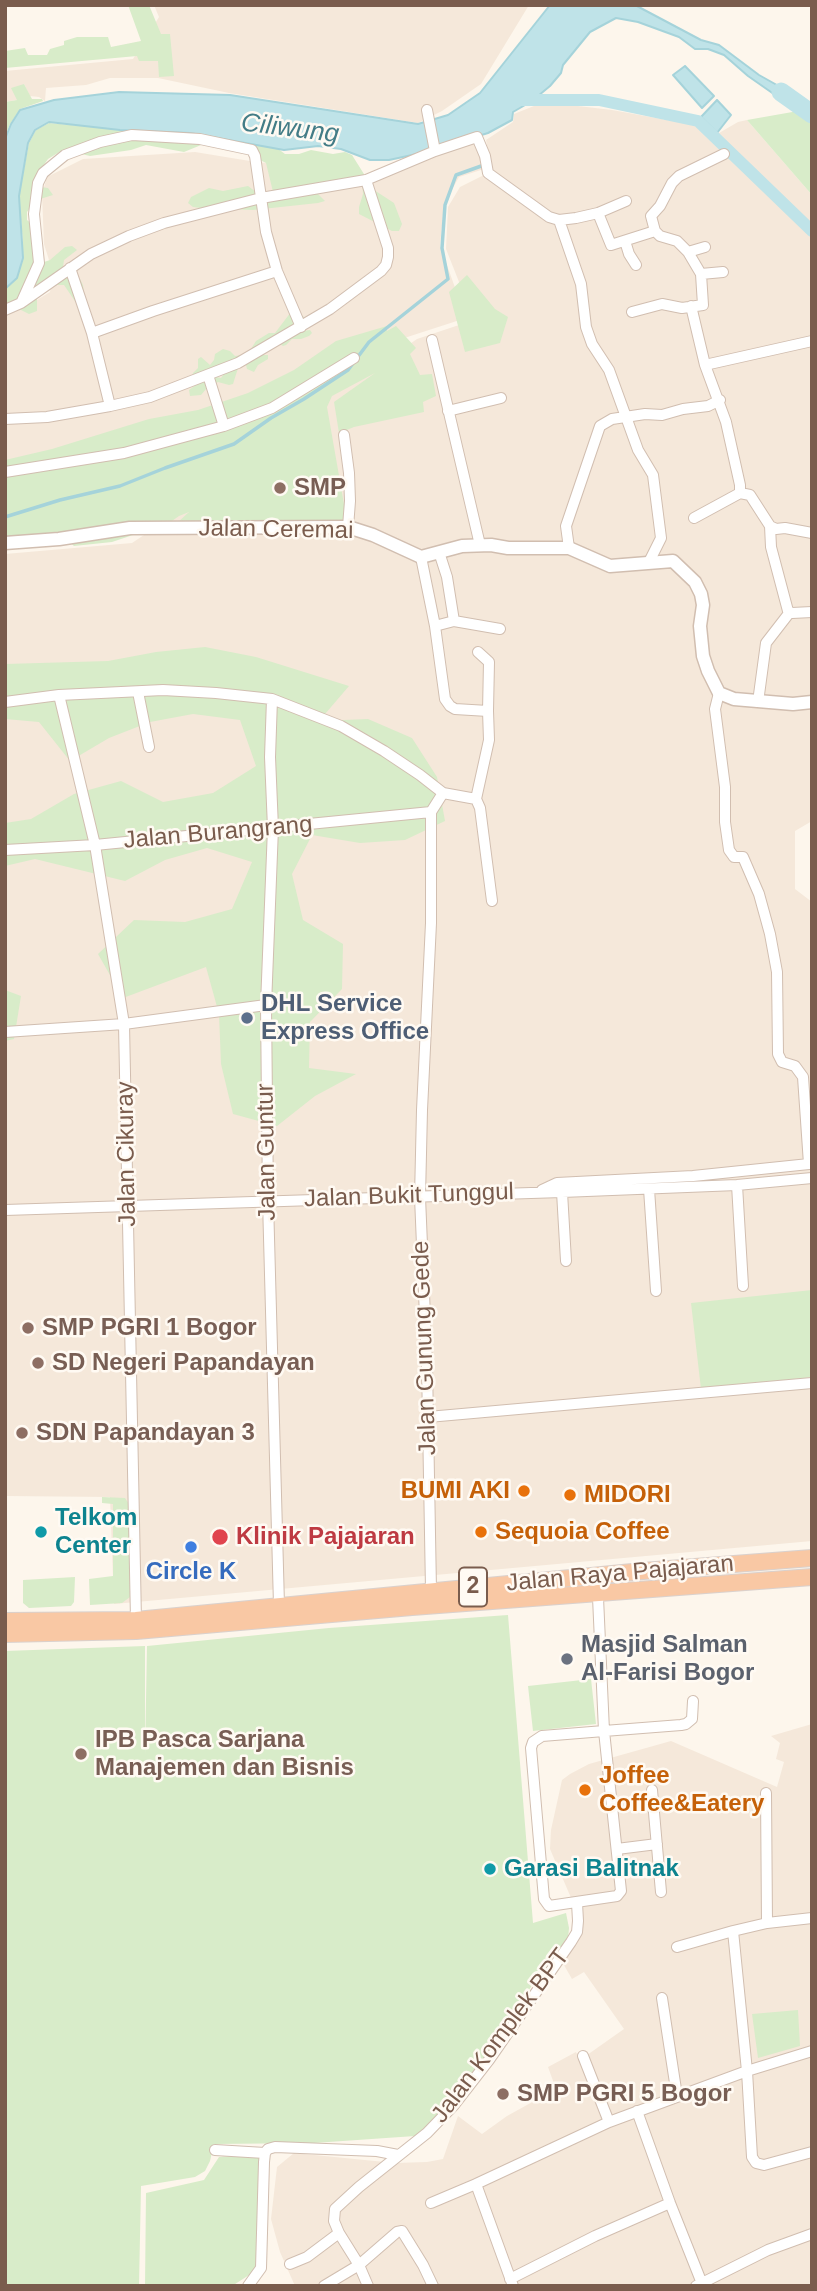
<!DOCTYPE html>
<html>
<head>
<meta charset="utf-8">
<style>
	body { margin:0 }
	#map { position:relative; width:817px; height:2291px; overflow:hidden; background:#fdf6ec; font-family:Arial,sans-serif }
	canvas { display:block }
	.frame { position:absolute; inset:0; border:7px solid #7a5c4d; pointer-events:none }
</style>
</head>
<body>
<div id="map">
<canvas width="817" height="2291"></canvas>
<div class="frame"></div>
</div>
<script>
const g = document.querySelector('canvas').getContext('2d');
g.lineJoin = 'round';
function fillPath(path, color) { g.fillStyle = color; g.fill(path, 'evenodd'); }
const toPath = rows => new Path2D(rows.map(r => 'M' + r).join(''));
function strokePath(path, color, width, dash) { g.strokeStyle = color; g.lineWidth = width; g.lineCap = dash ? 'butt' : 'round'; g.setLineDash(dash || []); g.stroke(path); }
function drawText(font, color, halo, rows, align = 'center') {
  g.font = font + ' Arial,sans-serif'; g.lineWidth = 5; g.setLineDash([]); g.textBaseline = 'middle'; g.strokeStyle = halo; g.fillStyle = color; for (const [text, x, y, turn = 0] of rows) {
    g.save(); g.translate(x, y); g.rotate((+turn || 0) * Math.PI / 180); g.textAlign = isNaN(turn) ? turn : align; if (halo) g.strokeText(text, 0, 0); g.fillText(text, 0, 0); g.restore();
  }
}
const residential = toPath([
	[154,5,529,5,481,84,442,111,418,123,229,93,158,78,110,78,86,85,46,88,45,101,39,97,30,96,24,84,17,100,5,102,5,71,133,59,159,17],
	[544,102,612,110,695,125,716,138,719,133,738,122,747,120,812,195,812,821,795,831,795,889,812,902,812,1541,114,1604,110,1497,5,1496,5,554,132,543,174,515,195,478,365,375,417,339,474,320,446,249,448,207,460,187,492,171,486,140,513,122,514,114],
	[478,138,484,169,459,177,444,204,440,246,466,318,392,342,257,408,5,466,5,315,32,303,50,292,53,273,44,244,42,194,47,177,83,159,195,152,256,162,288,165,296,198],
	[812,1724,812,2286,295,2286,280,2252,271,2219,277,2167,294,2153,395,2163,427,2162,443,2159,458,2116,482,2134,507,2116,556,2089,548,2067,576,2052,580,2060,624,2029,584,1972,572,1979,561,1960,581,1921,550,1849,551,1830,562,1780,570,1774,589,1764,671,1741,777,1787,784,1762,776,1759,780,1743,771,1736]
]);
const green = toPath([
	[128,5,149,5,161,34,170,34,174,76,159,77,158,61,139,61,137,56,5,68,5,51,25,48,28,55,47,55,50,49,64,45,64,41,77,37,108,37,111,47,141,41],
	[24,84,32,99,42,99,43,101,20,109,10,124,5,136,5,102,17,100,11,88],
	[803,107,812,114,812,195,747,120,798,111],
	[49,123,126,130,139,124,273,145,285,154,299,154,311,150,333,154,345,152,352,155,374,190,394,203,402,224,399,231,392,231,359,214,359,207,363,194,362,181,315,191,325,201,318,203,253,210,230,209,216,204,201,208,193,207,188,203,191,197,209,188,223,191,248,186,260,195,274,196,266,163,248,154,234,151,214,143,206,143,184,152,146,145,131,150,90,156,69,151,61,151,48,159,39,172,41,187,48,188,53,195,37,200,32,205,27,212,27,220,33,225,44,262,50,260,65,247,72,246,77,250,64,260,63,267,67,274,80,279,83,285,85,301,79,307,64,285,57,285,37,296,37,311,29,314,17,308,5,313,5,289,17,278,23,243,19,196,29,143,36,130],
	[467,275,495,309,508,317,500,343,465,352,449,292],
	[291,312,298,313,304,317,294,323,293,327,302,331,310,330,312,333,309,336,301,339,292,339,286,345,283,346,277,342,258,355,268,355,268,359,258,365,254,372,247,369,246,365,239,365,233,384,229,385,218,382,206,389,201,395,190,396,189,390,200,382,211,376,221,378,227,370,191,380,193,373,198,368,198,359,201,357,210,365,214,360,215,354,223,349,230,351,235,356,243,355,249,352,256,341,269,333,275,333],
	[387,326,387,331,396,326,416,348,410,354,420,375,432,374,436,396,423,402,424,412,354,427,339,433,334,402,375,373,332,396,327,407,348,527,207,521,176,524,189,512,179,516,169,523,112,542,74,546,61,534,5,538,5,460,52,449,149,419,198,410,248,393,294,370,336,341],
	[205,647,256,657,349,686,319,721,368,719,412,738,437,777,445,821,405,840,360,843,312,835,292,874,303,920,343,944,342,989,310,1022,309,1068,356,1074,315,1096,277,1126,233,1114,221,1064,219,1014,206,967,123,998,98,954,134,920,185,922,232,909,252,862,207,848,165,860,125,881,35,859,5,866,5,823,31,819,74,794,121,781,163,802,213,793,256,766,240,720,193,714,150,722,109,738,70,761,39,722,5,719,5,664,108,661,156,652],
	[5,990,21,996,14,1039,5,1041],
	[812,1290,812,1377,701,1389,691,1303],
	[102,1497,125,1498,129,1504,130,1597,122,1603,90,1605,89,1579,113,1576,113,1504,102,1503],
	[75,1577,74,1602,71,1606,29,1608,23,1603,23,1580],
	[508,1615,533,1923,566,1913,569,1928,568,1939,534,1982,488,2055,438,2118,415,2136,314,2143,214,2144,210,2161,205,2171,195,2177,141,2186,139,2286,5,2286,5,1651,145,1646,145,1755,147,1646,329,1628],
	[591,1679,596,1724,533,1731,528,1686],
	[798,2010,800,2046,758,2058,752,2014],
	[262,2154,260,2268,232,2286,145,2286,146,2193,204,2180,219,2157]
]);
const water = toPath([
	[550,5,635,5,701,40,719,45,759,75,809,103,798,111,748,76,724,55,708,49,695,49,679,37,638,22,616,18,590,32,563,65,561,73,550,86,532,101,513,112,512,120,488,133,426,152,389,160,370,160,341,149,318,146,284,150,190,133,120,130,49,122,35,130,28,143,19,196,23,258,17,278,5,289,5,139,11,124,20,110,54,100,119,92,230,95,418,124,448,115,480,93,550,5],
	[685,66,714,96,702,108,673,75,685,66],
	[717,100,731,115,717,133,701,117,717,100]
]);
const stream = toPath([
	[5,517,60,500,120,486,165,468,234,444,271,418,304,399,348,370,369,342,448,279,442,248,445,205,456,175,484,165]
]);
const canal = toPath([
	[517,100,599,100,698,121,812,231]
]);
const river = toPath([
	[781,92,812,114]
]);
const minor = toPath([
	[427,110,435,151],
	[598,213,611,245,655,231,660,236,677,241,688,252,701,274,703,305,682,308,662,304,632,312],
	[559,220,581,284,586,327,592,344,609,370,638,450,653,475,661,538,649,562],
	[655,231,651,216,660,206,672,183,679,176,724,154],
	[625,241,629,254,636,265],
	[688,252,705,247],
	[70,268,92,333,153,311,277,271],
	[701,274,723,272],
	[22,301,39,263,34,214,38,183,43,173,65,155,100,142,132,135,200,139,252,150,255,156,266,232,277,271,301,327],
	[691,306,705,365,726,422,740,485,740,493],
	[5,310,21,303,91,254,129,236,164,223,261,198,366,180,435,151,477,137,485,156,488,173,549,217,559,220,576,218,598,213,626,201],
	[92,333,110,406],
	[432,340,480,545],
	[705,365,812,341],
	[448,411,501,398],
	[5,419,47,417,110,406,150,397,238,363,330,309,381,271,386,265,388,257,388,248,366,180],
	[224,426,272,408,354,358],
	[344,435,349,473,350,501,348,527],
	[5,472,124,453,224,426,208,375],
	[740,493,750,495,770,526,771,547,788,611,792,613,812,612],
	[694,518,740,493],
	[770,526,776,529,785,528,812,533],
	[569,548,566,526,600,426,612,419,645,414,662,415,683,409,708,406,720,400],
	[439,552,447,577,454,621],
	[421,557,435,626,445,699,450,706,455,709,488,711,489,740,476,799],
	[435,626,454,621,500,629],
	[478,652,489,662,488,711],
	[138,692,149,747],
	[59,695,95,845,124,1024,136,1620],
	[272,699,270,757,273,828,266,1005,268,1201,279,1605],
	[5,702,59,695,163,690,216,693,272,699,341,726,384,751,420,775,443,793],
	[758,702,766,643,790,612],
	[431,812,443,793,476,799,480,808,492,901],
	[5,850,95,845,431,812],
	[5,1032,124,1024,266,1005],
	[737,1185,743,1286],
	[649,1189,656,1291],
	[542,1190,557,1183,693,1176,809,1164,803,1077,795,1066,782,1062,778,1054,777,972,770,934,759,894,743,857,734,857,729,850,725,822,725,787,715,709,719,693],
	[562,1192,566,1261],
	[5,1210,562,1192,737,1185,812,1178],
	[428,1417,812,1383],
	[597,1575,604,1731,621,1891,617,1896,549,1906,544,1899,531,1748,533,1742,542,1736,604,1731,681,1725,686,1724,692,1719,693,1701],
	[431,1590,427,1365,420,1197,422,1110,431,923,431,812],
	[652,1790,661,1892],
	[766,1793,767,1923],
	[617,1849,657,1844],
	[733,1931,767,1923,812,1918],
	[677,1947,733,1931,747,2071,752,2157,756,2163,764,2165,812,2152],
	[662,1998,677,2096],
	[583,2056,609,2122],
	[637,2111,670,2203,703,2286],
	[215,2150,265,2153],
	[476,2184,609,2122,747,2071,812,2051],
	[431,2203,476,2184,513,2286],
	[290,2264,307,2257,339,2233],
	[510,2279,595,2236,670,2203],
	[248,2286,261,2268,264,2162,265,2153,268,2149,275,2147,377,2151,398,2155],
	[324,2286,359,2265,368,2286],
	[433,2286,423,2265,402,2231,397,2232,359,2265,339,2233,334,2221,335,2209,359,2187,427,2133,454,2105,489,2060,571,1942,577,1932,578,1921,577,1903],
	[696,2286,768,2250,812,2234]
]);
const tertiary = toPath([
	[5,543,59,539,130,528,348,527,373,535,421,557,462,546,491,545,508,548,569,548,610,566,673,561,695,582,701,594,703,605,700,626,703,656,708,671,719,693,734,699,793,704,812,702]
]);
const trunk = toPath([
	[5,1621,136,1620,643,1571,812,1558],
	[5,1634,136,1631,412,1607,812,1577]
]);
const markers = [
	[280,488,7,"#8d6e63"],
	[247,1018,7,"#5c6f8a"],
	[28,1328,7,"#8d6e63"],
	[38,1363,7,"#8d6e63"],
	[22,1433,7,"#8d6e63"],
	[524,1491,7,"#e8710a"],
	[570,1495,7,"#e8710a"],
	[41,1532,7,"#0f9aa8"],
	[481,1532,7,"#e8710a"],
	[220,1537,9,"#e0444e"],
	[191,1547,7,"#3f7fe0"],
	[567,1659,7,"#6b7280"],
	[81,1754,7,"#8d6e63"],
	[585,1790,7,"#e8710a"],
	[490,1869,7,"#0f9aa8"],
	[503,2094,7,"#8d6e63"]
];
const shields = [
	[473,1587,28]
];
const shieldNames = [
	["2",473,1587]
];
const educationNames = [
	["SMP",294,488],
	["SMP PGRI 1 Bogor",42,1328],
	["SD Negeri Papandayan",52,1363],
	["SDN Papandayan 3",36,1433],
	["IPB Pasca Sarjana",95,1740],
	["Manajemen dan Bisnis",95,1768],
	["SMP PGRI 5 Bogor",517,2094]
];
const streetNames = [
	["Jalan Ceremai",276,530,1],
	["Jalan Burangrang",218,833,-5],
	["Jalan Guntur",267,1152,-91],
	["Jalan Cikuray",127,1154,-91],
	["Jalan Bukit Tunggul",409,1196,-2],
	["Jalan Gunung Gede",425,1348,-92],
	["Jalan Raya Pajajaran",620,1574,-5],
	["Jalan Komplek BPT",501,2036,-53]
];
const serviceNames = [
	["DHL Service",261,1004],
	["Express Office",261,1032]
];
const foodNames = [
	["BUMI AKI",510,1491,"right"],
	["MIDORI",584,1495],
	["Sequoia Coffee",495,1532],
	["Joffee",599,1776],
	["Coffee&Eatery",599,1804]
];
const cultureNames = [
	["Telkom",55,1518],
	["Center",55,1546],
	["Garasi Balitnak",504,1869]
];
const healthNames = [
	["Klinik Pajajaran",236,1537]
];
const shopNames = [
	["Circle K",191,1572]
];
const worshipNames = [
	["Masjid Salman",581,1645],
	["Al-Farisi Bogor",581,1673]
];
const waterNames = [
	["Ciliwung",290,129,7]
];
fillPath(residential, '#f5e8da');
fillPath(green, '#d8ecc9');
fillPath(water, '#bfe3e8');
strokePath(water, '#a5d3da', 2);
strokePath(stream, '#a5d3da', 3.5);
strokePath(canal, '#bfe3e8', 12);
strokePath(river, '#bfe3e8', 19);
strokePath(minor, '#d1beb0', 12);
strokePath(tertiary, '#d1beb0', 15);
strokePath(trunk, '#dad1cd', 18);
strokePath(minor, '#fff', 10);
strokePath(tertiary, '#fff', 12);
strokePath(trunk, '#f9c8a4', 16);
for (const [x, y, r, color] of markers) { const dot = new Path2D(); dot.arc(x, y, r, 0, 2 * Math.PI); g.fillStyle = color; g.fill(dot); strokePath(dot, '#fffaf3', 2.5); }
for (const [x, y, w] of shields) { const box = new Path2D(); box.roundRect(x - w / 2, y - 19.5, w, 39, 5); g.fillStyle = '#fffaf3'; g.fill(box); strokePath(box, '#7a5c4d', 2); }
drawText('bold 23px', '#7a5c4d', null, shieldNames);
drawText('bold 24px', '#785e54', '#fffaf3', educationNames, 'left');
drawText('24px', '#7a5c4d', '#fffaf3', streetNames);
drawText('bold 24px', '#4e5e75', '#fffaf3', serviceNames, 'left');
drawText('bold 24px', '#c56008', '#fffaf3', foodNames, 'left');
drawText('bold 24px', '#0d838f', '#fffaf3', cultureNames, 'left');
drawText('bold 24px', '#be3a42', '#fffaf3', healthNames, 'left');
drawText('bold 24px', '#366cbe', '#fffaf3', shopNames);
drawText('bold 24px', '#5b616d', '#fffaf3', worshipNames, 'left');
drawText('italic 26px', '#437c86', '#fffaf3', waterNames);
</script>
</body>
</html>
